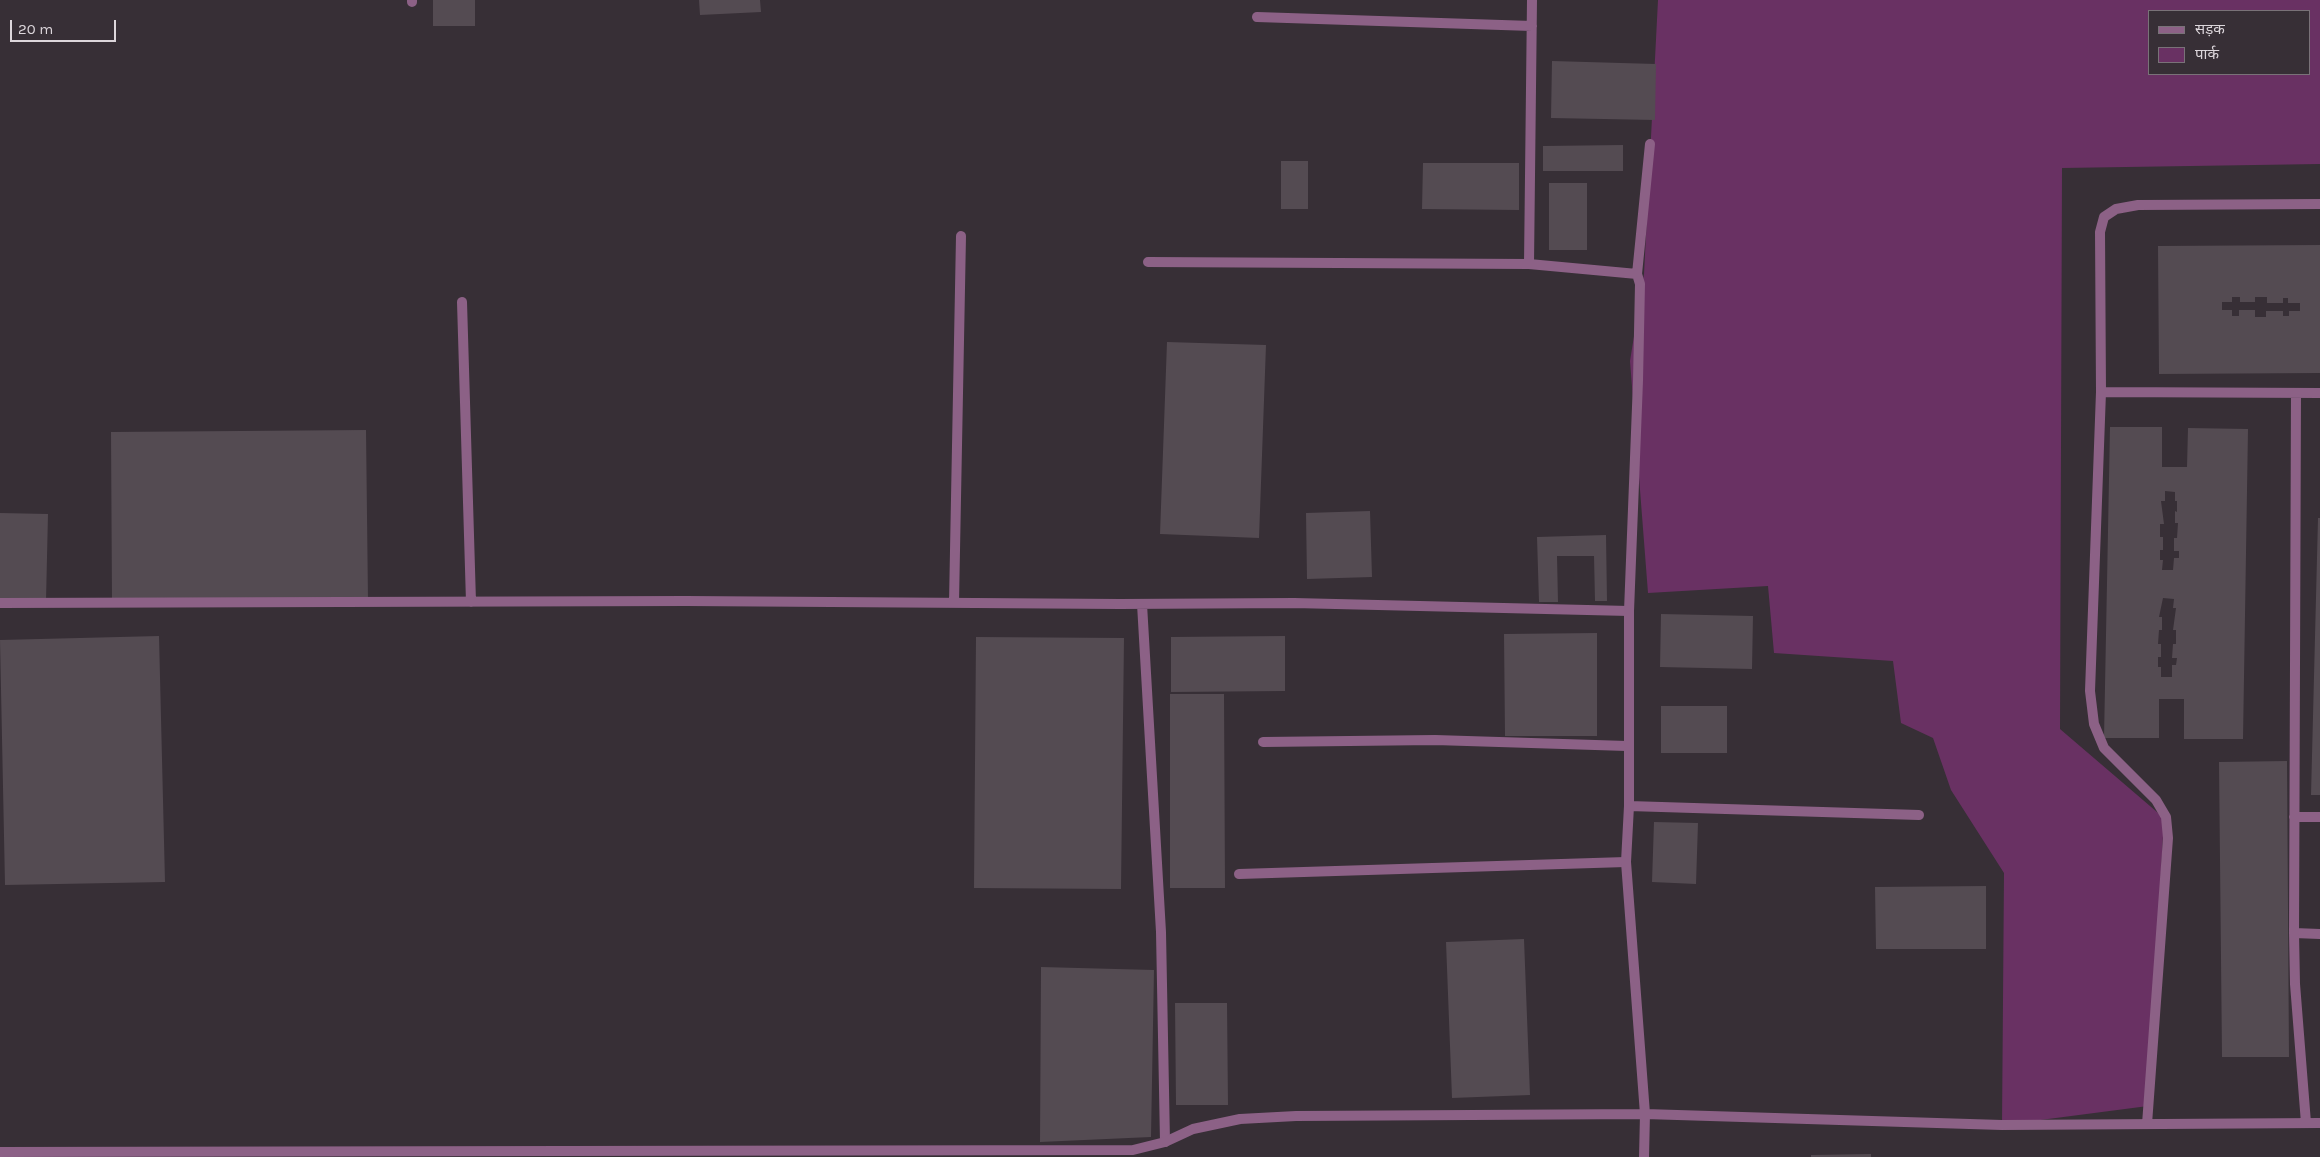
<!DOCTYPE html>
<html>
<head>
<meta charset="utf-8">
<style>
	body { margin:0 }
	#map { position:relative; width:2320px; height:1157px; overflow:hidden; background:#372f36; font-family:Karla,"Noto Sans Devanagari",sans-serif }
	canvas { display:block }
	.legend { position:absolute; left:2148px; top:10px; width:162px; height:65px; box-sizing:border-box; background:#372f36; border:1px solid #797278; margin:0; padding:6px 9px; list-style:none; font-size:15px; color:#dcd6db }
	.legend li { display:flex; align-items:center; gap:10px; height:25px }
	.legend b { width:25px; border:1px solid #797278 }
	.scale { position:absolute; left:10px; top:20px; width:106px; height:22px; box-sizing:border-box; border:2px solid #dcd6db; border-top:0; padding-left:6px; font-size:15px; line-height:18px; white-space:nowrap; color:#dcd6db; -webkit-text-stroke:4px #372f36; paint-order:stroke }
</style>
</head>
<body>
<div id="map">
<canvas width="2320" height="1157"></canvas>
<ul class="legend">
<li><b style="height:6px;background:#8c6186"></b>सड़क</li>
<li><b style="height:14px;background:#693163"></b>पार्क</li>
</ul>
<div class="scale">20 m</div>
</div>
<script>
const g = document.querySelector('canvas').getContext('2d');
g.lineJoin = 'round';
function fillPath(path, color) { g.fillStyle = color; g.fill(path, 'evenodd'); }
const toPath = rows => new Path2D(rows.map(r => 'M' + r).join(''));
function strokePath(path, color, width, dash) { g.strokeStyle = color; g.lineWidth = width; g.lineCap = dash ? 'butt' : 'round'; g.setLineDash(dash || []); g.stroke(path); }
const green = toPath([
	[1658,0,2320,0,2320,164,2062,168,2060,729,2164,818,2148,1106,2002,1125,2004,873,1951,790,1933,738,1901,723,1893,661,1774,653,1768,586,1648,593,1630,361,1644,274],
	[2149,11,2309,11,2309,74,2149,74]
]);
const building = toPath([
	[433,0,475,0,475,26,433,26],
	[699,0,760,0,761,12,700,15],
	[1552,61,1656,64,1655,120,1551,118],
	[1623,145,1623,171,1543,171,1543,146],
	[1281,161,1308,161,1308,209,1281,209],
	[1423,163,1519,163,1519,210,1422,209],
	[1549,183,1587,183,1587,250,1549,250],
	[2320,245,2320,373,2159,374,2158,246],
	[2232,297,2240,297,2240,302,2255,302,2255,297,2267,297,2267,303,2283,303,2283,298,2288,298,2288,303,2300,303,2300,311,2289,311,2289,316,2283,316,2283,311,2266,311,2266,317,2255,317,2255,310,2239,310,2239,316,2232,316,2232,310,2222,310,2222,302,2232,302],
	[1167,342,1266,345,1259,538,1160,534],
	[2110,427,2162,427,2162,467,2187,467,2188,428,2248,429,2243,739,2184,739,2184,699,2159,699,2159,738,2104,738],
	[2165,491,2175,492,2175,501,2177,501,2177,512,2175,511,2175,523,2178,523,2177,538,2174,538,2174,551,2179,551,2179,558,2174,558,2173,570,2162,570,2163,560,2160,560,2160,550,2163,550,2163,537,2160,537,2160,524,2164,524,2161,501,2165,501],
	[2163,598,2174,599,2173,608,2176,608,2173,630,2176,630,2176,644,2173,644,2172,658,2177,658,2176,665,2172,665,2172,677,2161,677,2161,667,2158,667,2158,657,2161,657,2161,644,2158,644,2159,630,2162,630,2162,617,2159,617],
	[366,430,368,600,112,602,111,432],
	[1370,511,1372,577,1307,579,1306,513],
	[0,513,48,514,46,601,0,599],
	[2318,518,2320,518,2320,795,2311,795],
	[1606,535,1607,601,1595,601,1594,556,1557,556,1558,602,1539,602,1537,537],
	[1661,614,1753,616,1752,669,1660,667],
	[1597,633,1597,736,1505,736,1504,634],
	[159,636,165,882,5,885,0,640],
	[1285,636,1285,691,1171,692,1171,637],
	[976,637,1124,638,1121,889,974,888],
	[1170,694,1224,694,1225,888,1170,888],
	[1661,706,1727,706,1727,753,1661,753],
	[2287,761,2289,1057,2222,1057,2219,762],
	[1654,822,1698,823,1696,884,1652,882],
	[1986,886,1986,949,1876,949,1875,887],
	[1524,939,1530,1095,1452,1098,1446,942],
	[1041,967,1154,970,1151,1137,1040,1142],
	[1175,1003,1227,1003,1228,1105,1176,1105],
	[1871,1154,1871,1157,1811,1157,1811,1155]
]);
const lane = toPath([
	[462,302,471,602],
	[0,603,686,601,1120,604,1294,603,1629,611],
	[954,603,961,236],
	[1142,604,1161,932,1165,1142],
	[1263,742,1435,740,1627,746],
	[1239,874,1626,862]
]);
const street = toPath([
	[412,0,412,2],
	[1257,17,1532,26],
	[1148,262,1529,264,1637,274,1640,284,1638,381,1629,611,1629,806,1626,862,1645,1114,1644,1157],
	[1529,264,1532,0],
	[1637,274,1650,144],
	[2101,392,2320,393],
	[2296,393,2294,933,2295,984,2306,1123],
	[1629,806,1919,815],
	[2294,817,2320,817],
	[2294,933,2320,934],
	[2147,1124,2168,838,2166,817,2156,800,2104,748,2094,724,2090,691,2101,392,2100,232,2104,217,2116,209,2138,205,2320,204],
	[0,1152,1133,1150,1165,1142,1193,1129,1240,1119,1296,1116,1645,1114,2002,1125,2320,1123]
]);
fillPath(green, '#693163');
fillPath(building, '#544b52');
strokePath(lane, '#8c6186', 10);
strokePath(street, '#8c6186', 10);
</script>
</body>
</html>
